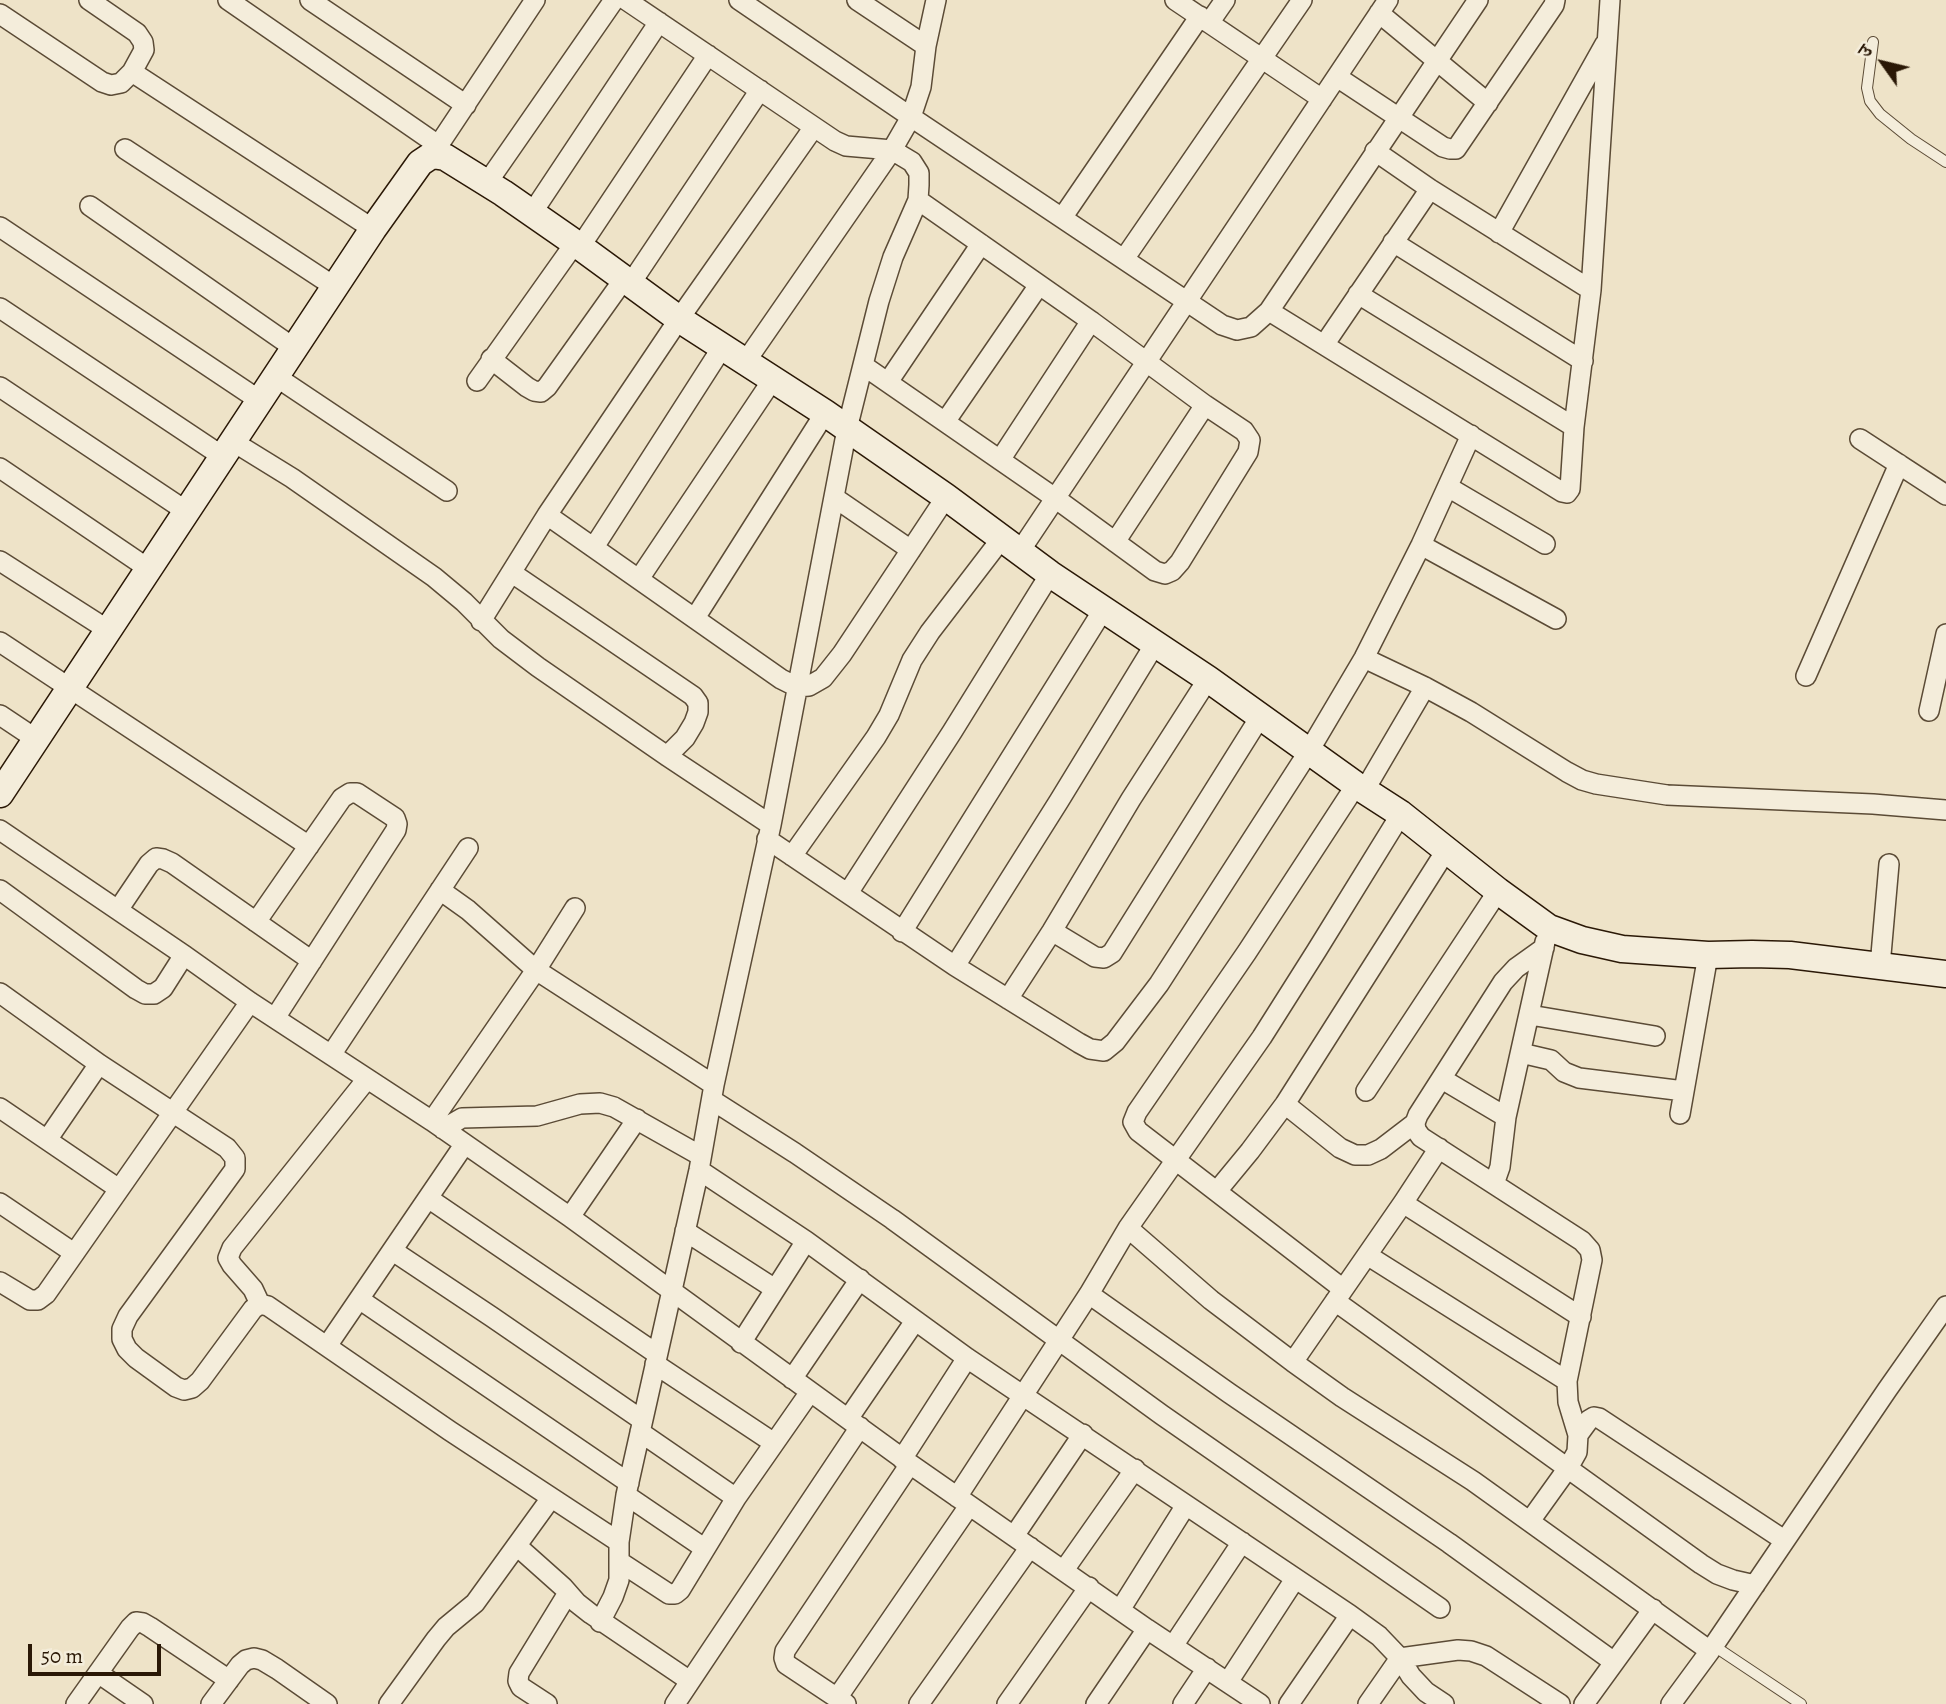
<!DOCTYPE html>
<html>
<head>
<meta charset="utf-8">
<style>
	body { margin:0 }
	#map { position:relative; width:1946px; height:1704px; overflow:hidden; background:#eee3c8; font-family:Alegreya,"Noto Serif Devanagari",serif }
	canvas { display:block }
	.north { position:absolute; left:1848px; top:28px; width:70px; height:70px; -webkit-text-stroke:5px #f4eddb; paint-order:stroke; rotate:304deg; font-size:19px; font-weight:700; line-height:28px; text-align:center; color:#2a1806 }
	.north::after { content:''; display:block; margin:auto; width:24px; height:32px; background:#2a1806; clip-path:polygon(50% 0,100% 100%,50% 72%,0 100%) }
	.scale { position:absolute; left:28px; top:1644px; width:133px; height:32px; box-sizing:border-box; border:4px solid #2a1806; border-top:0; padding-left:9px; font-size:21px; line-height:24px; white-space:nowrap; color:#2a1806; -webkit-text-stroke:5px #f4eddb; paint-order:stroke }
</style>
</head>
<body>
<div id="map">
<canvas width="1946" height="1704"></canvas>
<div class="north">उ</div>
<div class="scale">50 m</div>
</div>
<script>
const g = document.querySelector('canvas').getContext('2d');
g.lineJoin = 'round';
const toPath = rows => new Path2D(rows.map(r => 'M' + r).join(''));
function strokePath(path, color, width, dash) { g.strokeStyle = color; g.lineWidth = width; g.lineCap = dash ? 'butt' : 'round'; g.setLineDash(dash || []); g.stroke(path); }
const lane = toPath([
	[1873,42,1867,88,1870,101,1880,114,1911,139,1946,162],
	[1714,1646,1801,1704]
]);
const street = toPath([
	[228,0,438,145],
	[310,0,466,105],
	[739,0,911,117,1222,325,1237,330,1251,327,1269,311,1478,0],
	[857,0,926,46],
	[1175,0,1322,99],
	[1379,13,1488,103],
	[0,14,102,82,111,85,121,83,132,72,144,50,143,42,137,33,89,0],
	[1209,23,1225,0],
	[132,72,373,229],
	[1337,77,1443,147,1450,149,1456,149,1554,5,1555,0],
	[125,149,335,287],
	[1375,151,1430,189,1591,290],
	[432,155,535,0],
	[487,183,614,0],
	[90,206,294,348],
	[532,213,659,22],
	[1062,218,1200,16],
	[0,227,259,400],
	[1499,233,1605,44],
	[1393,242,1583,361],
	[580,247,708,55],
	[1124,259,1302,0],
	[631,283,760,90],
	[1358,294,1574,427],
	[0,308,222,456],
	[1269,311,1562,492,1567,493,1570,489,1574,427,1591,290,1610,0],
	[1324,345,1430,189],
	[491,359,527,387,534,391,541,392,547,387,624,279],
	[746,361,892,150,911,117,921,87,926,46,936,0],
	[864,366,1055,498,1155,571,1165,574,1172,571,1180,562,1248,452,1250,440,1244,431,1205,405,1091,321,918,200],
	[275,376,447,491],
	[477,381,575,243],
	[888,382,981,244],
	[0,387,186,511],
	[945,422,1039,285],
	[1860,439,1946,495],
	[232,441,292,478,434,577,464,602,501,639,538,667,667,756,771,825],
	[1000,460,1091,321],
	[0,468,149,569],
	[1448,487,1545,544],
	[835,498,911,550],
	[547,515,781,679,797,687,809,686,823,678,842,654,946,497],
	[1115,542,1205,405],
	[1421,545,1556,619],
	[594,547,723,346],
	[1020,551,1388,0],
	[0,561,108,630],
	[512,573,693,696,698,703,698,712,694,723,685,738,667,756],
	[639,579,773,379],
	[695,618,825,413],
	[481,621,547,515,679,319,814,127],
	[0,642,309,846],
	[1364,658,1425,687,1471,712,1567,772,1582,780,1596,784,1667,795,1873,804,1946,810],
	[1806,676,1899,464],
	[1929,711,1946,634],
	[0,715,36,739],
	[1364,791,1425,687],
	[0,830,184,955,250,1002,432,1121,570,1217,910,1464,1147,1629,1260,1704],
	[767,839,955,966,1079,1043,1090,1049,1104,1051,1115,1042,1159,984,1309,751,1364,658,1421,545,1471,435],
	[792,856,876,737,889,715,912,660,930,632,1002,538],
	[0,890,136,989,145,994,154,994,163,988,184,955],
	[440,890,468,910,536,970,714,1085],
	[848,893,952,732,1050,574],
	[118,910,149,864,156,858,163,859,172,863,312,961],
	[256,922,342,798,350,793,357,793,395,818,397,824,396,830,275,1018],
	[1052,931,1095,957,1104,958,1112,953,1260,717],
	[902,932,1103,610],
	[955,966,1059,801,1155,644],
	[1880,966,1889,864],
	[0,993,99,1064,227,1148,235,1158,235,1169,128,1316,122,1329,122,1339,127,1349,136,1358,176,1387,184,1390,192,1388,200,1381,253,1309,260,1304,268,1306,450,1431,619,1542],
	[1008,999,1052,931,1131,799,1208,679],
	[1530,1015,1655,1036],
	[1521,1053,1551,1060,1564,1072,1579,1078,1684,1091],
	[331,1055,468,848],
	[1442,1079,1506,1117],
	[1366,1091,1498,891],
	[712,1100,795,1153,892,1219,1162,1415,1440,1608],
	[1285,1104,1340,1148,1355,1155,1368,1155,1381,1149,1415,1123],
	[0,1108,119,1189],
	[1680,1114,1708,955],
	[432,1121,536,970,575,908],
	[443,1129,462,1118,537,1116,580,1104,600,1103,614,1107,701,1156],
	[47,1140,99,1064],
	[699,1170,806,1241,967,1358,1350,1615,1379,1636,1400,1658,1411,1676,1426,1692,1444,1704],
	[1494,1184,1500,1167,1506,1117,1545,942],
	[1217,1191,1250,1151,1285,1104,1447,849],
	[428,1198,657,1354],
	[0,1203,74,1253],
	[1403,1203,1581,1317],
	[570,1217,637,1119],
	[1128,1228,1211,1300,1293,1362,1342,1397,1473,1481,1710,1651],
	[685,1231,775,1289],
	[393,1251,492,1317,642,1420],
	[1367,1255,1567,1381],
	[0,1282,30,1300,38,1300,46,1294,250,1002],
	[1343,1289,1138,1131,1133,1122,1137,1112,1247,952,1356,785],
	[1089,1294,1229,1393,1449,1543,1614,1662],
	[359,1299,629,1483],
	[1335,1301,1701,1564,1717,1574,1733,1580,1755,1585],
	[260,1304,253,1289,232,1265,228,1258,232,1248,367,1079],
	[741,1343,806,1241],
	[327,1346,464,1145],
	[1293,1362,1403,1203,1439,1148],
	[655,1364,774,1443],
	[792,1379,860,1279],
	[848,1419,915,1321],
	[640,1432,736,1498],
	[1578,1435,1589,1420,1594,1417,1599,1418,1784,1540],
	[902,1459,967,1358],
	[626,1495,704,1548],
	[957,1497,1089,1294,1128,1228,1262,1037,1317,950,1401,814],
	[1530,1521,1568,1468,1577,1452,1578,1435,1568,1402,1567,1381,1592,1260,1590,1250,1582,1241,1421,1137,1416,1130,1415,1123,1418,1115,1503,982,1516,968,1544,948],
	[1014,1536,1083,1434],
	[517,1546,563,1587,577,1603,591,1614,690,1681],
	[620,1562,669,1594,675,1594,680,1590,736,1498,810,1392],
	[1064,1570,1135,1469],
	[1120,1610,1186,1505],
	[600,1622,613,1597,619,1580,619,1542,626,1495,699,1170,714,1085,771,825,847,429,879,301,893,257,918,200,919,185,919,173,912,162,892,150,846,146,835,141,626,0],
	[1173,1646,1242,1542],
	[98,1673,143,1704],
	[1228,1682,1295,1579],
	[837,1698,969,1506],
	[76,1704,130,1628,136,1622,143,1623,150,1627,229,1680],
	[211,1704,240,1665,246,1660,254,1658,262,1660,277,1669,327,1704],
	[389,1704,436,1639,446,1627,475,1603,551,1498],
	[547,1704,521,1687,518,1681,519,1673,568,1593],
	[675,1704,860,1427],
	[846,1704,786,1664,784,1658,785,1651,910,1464],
	[919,1704,1030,1547],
	[1007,1704,1089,1587],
	[1096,1704,1147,1629],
	[1183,1704,1207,1668],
	[1289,1704,1350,1615],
	[1368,1704,1400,1658,1458,1650,1471,1651,1486,1656,1560,1704],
	[1584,1704,1653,1609],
	[1671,1704,1710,1651,1887,1390,1946,1306]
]);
const secondary = toPath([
	[0,794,373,229,420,163,432,155,445,157,503,193,575,243,679,319,825,413,946,497,1050,574,1208,679,1356,785,1401,814,1498,891,1549,928,1582,940,1622,949,1708,955,1752,954,1790,955,1946,974]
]);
strokePath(lane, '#5b4b36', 12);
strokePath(street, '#5b4b36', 22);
strokePath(secondary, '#2a1806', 29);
strokePath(lane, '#f4eddb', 10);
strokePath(street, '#f4eddb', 19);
strokePath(secondary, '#f4eddb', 26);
</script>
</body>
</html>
